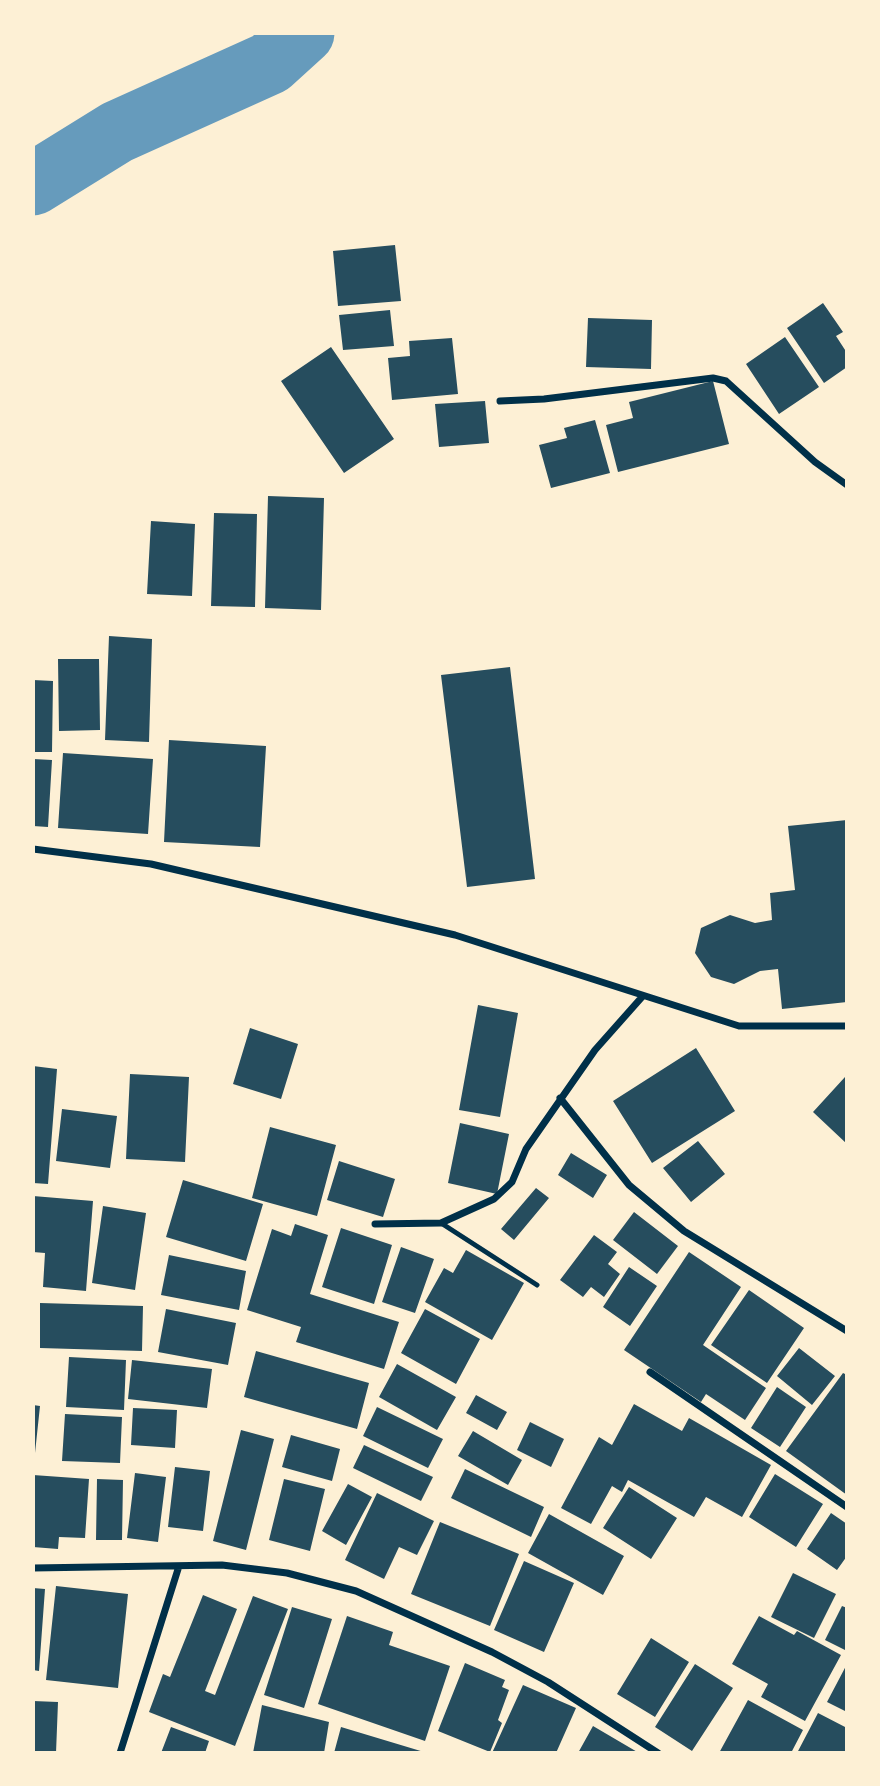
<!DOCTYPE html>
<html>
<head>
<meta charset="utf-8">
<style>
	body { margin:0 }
	#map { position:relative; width:880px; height:1786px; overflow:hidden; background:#fdf0d5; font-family:"Sofia Sans Condensed",sans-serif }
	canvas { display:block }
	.frame { position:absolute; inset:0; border:35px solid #fdf0d5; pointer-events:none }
</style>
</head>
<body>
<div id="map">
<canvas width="880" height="1786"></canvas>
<div class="frame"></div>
</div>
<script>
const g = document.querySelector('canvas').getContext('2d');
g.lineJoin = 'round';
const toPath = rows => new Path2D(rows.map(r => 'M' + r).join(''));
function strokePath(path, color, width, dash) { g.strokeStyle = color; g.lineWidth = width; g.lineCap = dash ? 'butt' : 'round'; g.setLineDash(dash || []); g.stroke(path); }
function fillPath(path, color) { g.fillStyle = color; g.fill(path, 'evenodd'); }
const river = toPath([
	[33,184,117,132,270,63,303,33]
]);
const building = toPath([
	[395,245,401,301,338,306,333,251],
	[823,303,843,332,836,336,847,353,847,367,824,383,787,328],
	[390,310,394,346,343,350,339,315],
	[588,318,652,320,651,369,586,367],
	[785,337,819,387,779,414,746,364],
	[452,338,458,394,392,400,388,358,410,356,409,341],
	[331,347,394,439,344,473,281,381],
	[713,381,729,444,618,472,606,425,633,418,629,402],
	[485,401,489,443,439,447,435,404],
	[595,420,610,473,551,488,539,445,567,438,564,428],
	[268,496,324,498,321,610,265,608],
	[214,513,257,514,255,607,211,606],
	[151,521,195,524,192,596,147,594],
	[109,636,152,639,149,742,105,740],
	[58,659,99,659,100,730,59,731],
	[510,667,535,879,467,887,441,675],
	[33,680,53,681,52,752,33,752],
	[169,740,266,746,260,847,164,842],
	[63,753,153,759,148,834,58,828],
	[33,759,52,760,48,827,33,826],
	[847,820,847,1002,782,1009,778,969,760,971,734,984,711,977,695,953,701,928,730,915,755,923,772,920,770,893,795,890,788,826],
	[478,1005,518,1013,500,1117,459,1110],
	[250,1028,298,1044,281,1099,233,1084],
	[696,1048,735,1111,652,1163,613,1101],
	[33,1066,57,1069,48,1184,33,1183],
	[130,1074,189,1077,185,1162,126,1159],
	[845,1077,847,1079,847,1144,813,1112],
	[62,1109,117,1116,110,1168,56,1161],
	[460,1123,509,1134,497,1194,448,1183],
	[270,1127,336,1145,317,1216,252,1198],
	[698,1141,725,1174,691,1202,663,1168],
	[571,1153,607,1175,593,1198,558,1175],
	[339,1161,395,1179,383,1217,327,1200],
	[183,1180,263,1204,246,1261,166,1237],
	[536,1188,549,1198,514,1240,501,1229],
	[33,1196,93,1201,86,1291,43,1287,45,1253,33,1252],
	[103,1206,146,1213,135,1290,92,1283],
	[634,1212,678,1246,657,1274,613,1240],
	[295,1224,328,1235,310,1294,399,1322,384,1369,296,1342,301,1327,247,1310,272,1229,291,1236],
	[341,1228,392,1245,374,1304,322,1287],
	[594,1235,617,1252,608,1264,620,1274,604,1297,591,1287,583,1297,560,1280],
	[401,1247,434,1259,415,1313,382,1302],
	[466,1250,524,1283,492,1340,425,1302,444,1268,453,1273],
	[689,1252,741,1287,703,1345,766,1388,745,1420,706,1394,701,1402,624,1350],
	[169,1255,246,1271,239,1310,161,1295],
	[629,1267,657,1286,630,1326,603,1307],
	[749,1290,804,1328,767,1383,711,1345],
	[40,1303,143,1306,142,1351,40,1348],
	[166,1309,236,1323,228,1365,158,1352],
	[425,1309,480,1339,456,1384,401,1353],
	[799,1348,835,1376,812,1405,777,1376],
	[256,1351,369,1383,357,1429,244,1397],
	[69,1357,126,1360,124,1410,66,1407],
	[132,1360,212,1369,207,1408,128,1399],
	[397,1364,456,1397,437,1430,379,1397],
	[843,1373,847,1375,847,1495,786,1451],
	[777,1387,806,1407,780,1447,751,1428],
	[476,1395,507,1412,497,1430,466,1413],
	[634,1404,682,1431,689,1418,771,1465,742,1517,706,1497,694,1517,628,1480,622,1492,612,1486,591,1524,561,1508,599,1437,612,1445],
	[33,1405,40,1406,35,1453,33,1453],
	[377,1407,443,1439,428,1468,363,1436],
	[133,1408,177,1410,175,1448,131,1445],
	[65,1414,122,1417,120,1463,62,1461],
	[530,1422,564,1439,551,1467,517,1450],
	[241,1430,274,1439,246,1550,213,1541],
	[473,1431,522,1460,508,1485,458,1456],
	[291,1435,340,1449,332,1481,282,1467],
	[364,1445,433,1477,421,1501,353,1468],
	[175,1467,210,1471,203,1531,168,1527],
	[465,1469,544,1507,531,1537,451,1498],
	[135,1473,166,1477,158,1542,127,1538],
	[775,1474,823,1504,796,1547,749,1517],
	[33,1475,89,1479,85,1538,59,1537,58,1549,33,1547],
	[97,1479,123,1480,122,1540,96,1540],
	[284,1479,325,1489,310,1551,269,1540],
	[348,1484,372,1497,346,1545,322,1531],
	[629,1487,677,1518,651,1559,603,1528],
	[377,1493,434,1521,417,1555,399,1547,384,1579,345,1560],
	[831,1513,847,1524,847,1556,837,1570,807,1549],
	[549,1514,624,1556,603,1595,528,1553],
	[440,1522,519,1554,490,1626,411,1594],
	[524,1561,574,1583,544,1652,494,1630],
	[793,1573,836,1594,814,1638,771,1617],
	[56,1586,128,1594,118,1688,46,1680],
	[33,1588,45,1589,39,1671,33,1670],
	[203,1595,237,1609,205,1691,215,1695,253,1596,288,1609,235,1746,149,1712,163,1674,170,1677],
	[842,1606,847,1608,847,1651,825,1640],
	[292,1607,332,1619,304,1708,264,1695],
	[347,1616,393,1632,389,1645,450,1666,425,1741,318,1704],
	[759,1616,794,1635,797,1631,841,1655,805,1721,761,1697,768,1684,732,1664],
	[651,1638,689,1662,655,1717,617,1694],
	[465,1663,505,1680,502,1687,509,1690,498,1720,502,1723,490,1752,438,1731],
	[695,1664,733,1688,692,1751,655,1727],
	[847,1664,847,1712,827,1702],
	[523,1685,576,1708,556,1753,492,1753],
	[748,1700,803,1730,791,1753,719,1753],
	[33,1701,58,1702,56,1753,33,1753],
	[262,1705,329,1722,324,1753,253,1753],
	[818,1713,847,1728,847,1753,797,1753],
	[593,1726,639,1753,578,1753],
	[171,1727,209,1741,205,1753,161,1753],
	[341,1727,424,1752,424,1753,334,1753]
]);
const service = toPath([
	[441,1223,537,1285]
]);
const minor = toPath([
	[500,401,544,399,713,378,726,381,815,462,847,485],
	[33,849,151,864,455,935,739,1026,847,1026],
	[560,1098,629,1185,684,1231,847,1331],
	[375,1224,441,1223,494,1199,512,1182,526,1149,595,1050,642,997],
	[650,1372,847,1507],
	[33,1568,222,1565,287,1573,356,1591,492,1652,548,1682,658,1753],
	[120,1753,179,1566]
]);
strokePath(river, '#669bbc', 63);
fillPath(building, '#264d5e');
strokePath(service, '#003049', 5);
strokePath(minor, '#003049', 7);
</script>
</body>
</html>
